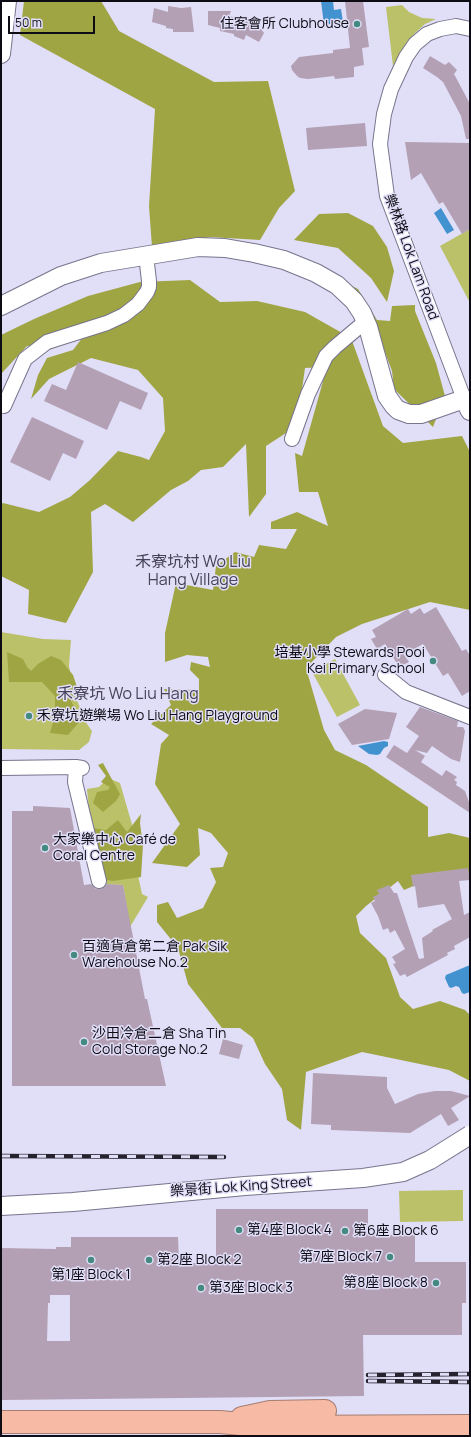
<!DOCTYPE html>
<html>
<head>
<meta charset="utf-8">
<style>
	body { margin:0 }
	#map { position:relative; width:471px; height:1437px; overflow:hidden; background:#e1def8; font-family:Manrope,sans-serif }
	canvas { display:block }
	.frame { position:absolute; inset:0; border:2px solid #0d0b14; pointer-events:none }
	.scale { position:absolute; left:8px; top:16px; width:87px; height:18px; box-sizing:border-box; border:2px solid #0d0b14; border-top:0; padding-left:5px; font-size:12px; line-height:14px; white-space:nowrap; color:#0d0b14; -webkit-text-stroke:3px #e1def8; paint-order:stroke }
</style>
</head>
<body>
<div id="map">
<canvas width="471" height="1437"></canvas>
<div class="frame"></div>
<div class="scale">50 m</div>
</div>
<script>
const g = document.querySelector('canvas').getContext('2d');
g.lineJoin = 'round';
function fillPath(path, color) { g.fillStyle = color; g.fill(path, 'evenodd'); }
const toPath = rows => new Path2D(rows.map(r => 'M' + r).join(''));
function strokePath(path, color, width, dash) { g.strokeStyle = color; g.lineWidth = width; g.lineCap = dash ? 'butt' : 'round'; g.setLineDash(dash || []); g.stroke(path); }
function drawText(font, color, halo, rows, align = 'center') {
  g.font = font + ' Manrope,"Noto Sans TC",sans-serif'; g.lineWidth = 3; g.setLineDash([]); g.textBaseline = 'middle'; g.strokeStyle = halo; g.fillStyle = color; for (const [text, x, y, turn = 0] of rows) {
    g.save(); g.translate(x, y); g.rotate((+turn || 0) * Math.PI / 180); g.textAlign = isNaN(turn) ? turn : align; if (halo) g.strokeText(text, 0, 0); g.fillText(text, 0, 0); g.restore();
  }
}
const green = toPath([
	[402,5,409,12,422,18,436,19,425,24,415,33,405,45,393,66,386,7],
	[470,229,470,301,469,301,440,246],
	[1,632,43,639,71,640,69,666,75,696,87,724,92,731,89,742,79,750,1,749],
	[335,659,360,705,337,717,312,672],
	[108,778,120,783,140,852,136,866,142,894,148,897,130,927,123,885,96,884,87,789,99,787],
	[463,1190,463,1221,400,1222,399,1191]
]);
const forest = toPath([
	[24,1,101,1,119,31,214,82,268,81,295,191,279,208,260,240,210,237,152,247,149,206,155,109,20,35],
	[348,213,373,226,387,247,394,271,387,302,371,278,338,248,294,240,319,214],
	[190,280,220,302,257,301,305,312,351,338,383,426,403,443,462,436,470,452,470,610,430,602,362,624,336,637,306,668,324,730,335,750,366,765,428,807,428,837,449,833,470,838,470,879,432,878,404,890,398,881,366,906,356,916,360,933,386,958,400,997,413,1009,440,1001,465,1010,470,1015,470,1081,449,1070,362,1052,306,1072,301,1130,287,1120,282,1089,265,1064,253,1038,240,1028,222,1028,188,984,178,948,157,922,157,905,168,902,177,918,203,908,216,882,210,868,223,867,228,853,211,833,198,828,200,855,187,867,152,863,180,824,155,784,161,744,169,735,151,724,171,705,164,689,199,690,199,679,190,670,191,662,210,667,208,657,187,655,165,662,165,633,176,583,213,590,216,566,235,552,254,557,259,545,286,549,297,529,271,529,271,522,297,512,328,526,318,492,299,492,295,453,302,456,327,367,305,368,301,396,286,433,266,446,266,494,249,517,246,444,223,467,201,470,188,481,171,490,133,522,105,504,91,512,93,572,66,623,28,614,29,590,1,576,1,504,3,503,39,512,70,497,90,480,118,451,141,457,149,460,165,431,163,398,138,370,91,358,49,379,31,399,38,375,47,358,73,350,83,337,49,350,27,346,1,374,1,335,34,319,88,296,140,282],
	[340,280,358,289,377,320,390,321,392,306,415,305,415,311,436,363,445,396,433,427,394,389,392,371,376,328],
	[7,652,23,659,27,667,31,671,38,664,51,656,61,660,73,675,77,687,71,701,81,720,68,735,50,733,55,715,55,696,42,682,9,682],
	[103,763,120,794,116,801,103,812,93,803,97,792,108,790,110,787,101,782,106,776,98,765],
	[141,814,140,823,143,845,141,877,113,881,101,879,92,828,106,830,118,820,127,832]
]);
const water = toPath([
	[321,1,333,1,334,10,341,9,343,22,324,25],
	[441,208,454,230,447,234,434,213],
	[384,741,388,742,388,746,384,748,380,754,377,755,369,754,358,746],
	[470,965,470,992,464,994,462,993,459,987,456,986,451,988,449,987,445,978,446,975]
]);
const building = toPath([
	[345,1,363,1,369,47,362,48,364,65,354,67,354,77,335,79,334,76,308,79,300,78,297,76,292,70,291,66,299,57,333,53,333,50,350,48],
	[168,6,181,8,191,7,194,32,173,32,173,29,166,28,166,26,152,22,154,8,168,12],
	[208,11,231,11,229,16,252,22,251,25,261,29,264,33,259,42,246,35,244,40,234,36,234,34,220,31,220,28,208,25],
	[430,56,445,65,449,62,457,70,454,74,470,104,470,139,466,139,461,116,443,82,437,77,423,68],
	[365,123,367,146,308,150,306,128],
	[405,142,470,143,470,229,462,234,443,202,439,204,421,173,411,180],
	[78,362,148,393,141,410,120,401,107,430,44,401,52,384,66,390],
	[32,417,84,441,76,459,63,453,50,481,10,462],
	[436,607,462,651,466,649,470,656,470,691,462,696,448,673,443,676,423,644,404,655,409,662,399,667,385,644,377,649,371,639,376,637,372,630,408,609,411,614,420,608,424,614],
	[420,707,458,721,457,727,463,727,465,731,460,762,451,759,432,746,427,753,415,750,425,756,421,762,442,776,446,770,457,777,454,780,457,782,456,785,465,791,470,805,470,813,386,757,394,745,407,753,419,736,406,727],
	[365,709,397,713,389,739,352,745,338,724],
	[33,806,70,808,84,885,91,884,96,889,101,889,107,884,123,885,145,999,147,999,166,1086,12,1086,12,811,33,811],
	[468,868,470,880,459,881,464,915,470,912,470,937,454,946,455,949,447,953,448,955,407,977,405,974,400,976,393,964,396,963,392,957,405,949,395,930,390,933,388,928,383,930,378,916,371,903,375,901,373,897,379,894,377,890,389,885,394,893,397,893,419,959,424,958,422,938,433,931,432,930,452,919,444,904,418,908,415,886,413,887,411,875],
	[223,1039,243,1045,239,1059,219,1054],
	[313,1073,387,1077,387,1088,395,1104,418,1094,435,1091,451,1091,470,1096,451,1108,459,1120,448,1126,441,1114,410,1133,331,1130,331,1125,311,1124],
	[216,1209,368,1209,368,1235,415,1235,415,1262,466,1262,466,1303,462,1303,462,1335,363,1335,364,1396,1,1400,1,1248,56,1249,56,1247,71,1247,71,1237,178,1237,179,1263,216,1263],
	[50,1295,70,1295,70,1341,47,1341,48,1303,50,1303]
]);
const minor = toPath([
	[464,399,387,196,380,144,384,114,391,89,406,57,415,44,427,34,440,29,456,26,470,29],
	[4,406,25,359,47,342,107,323,124,315,138,304,147,292,149,287,149,281,146,255],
	[292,439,308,394,326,356,335,347,366,321],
	[385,675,406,692,470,717],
	[76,767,75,782,99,881],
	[1,768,76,767,82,768]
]);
const tertiary = toPath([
	[1,54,7,1],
	[1,306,61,276,101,263,198,247,225,248,254,253,284,260,316,273,337,285,354,301,362,313,368,327,387,396,394,406,398,410,409,414,421,414,464,399,470,411]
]);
const motorway = toPath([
	[242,1418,270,1412,325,1411],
	[1,1422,220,1422,271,1427,470,1426]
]);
const rail = toPath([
	[1,1156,224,1157],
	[368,1375,470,1374],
	[368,1381,470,1382]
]);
const tertiaryBridge = toPath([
	[1,1206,73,1202,245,1186,363,1178,403,1172,430,1160,470,1135]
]);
const markers = [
	[357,24,4,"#448a81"],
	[433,661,4,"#448a81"],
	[29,716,4,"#448a81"],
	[45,848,4,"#448a81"],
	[74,955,4,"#448a81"],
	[84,1042,4,"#448a81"],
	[239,1230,4,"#448a81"],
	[345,1231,4,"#448a81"],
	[390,1257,4,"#448a81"],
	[91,1260,4,"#448a81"],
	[149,1260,4,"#448a81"],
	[436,1283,4,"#448a81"],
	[201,1288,4,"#448a81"]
];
const poiNames = [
	["住客會所 Clubhouse",349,24,"right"],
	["培基小學 Stewards Pooi",425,653,"right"],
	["Kei Primary School",425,669,"right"],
	["禾寮坑遊樂場 Wo Liu Hang Playground",37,716],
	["大家樂中心 Café de",53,840],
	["Coral Centre",53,856],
	["百適貨倉第二倉 Pak Sik",82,947],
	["Warehouse No.2",82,963],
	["沙田冷倉二倉 Sha Tin",92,1034],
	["Cold Storage No.2",92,1050],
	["第4座 Block 4",247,1230],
	["第6座 Block 6",353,1231],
	["第7座 Block 7",382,1257,"right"],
	["第2座 Block 2",157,1260],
	["第1座 Block 1",91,1275,"center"],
	["第8座 Block 8",428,1283,"right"],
	["第3座 Block 3",209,1288]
];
const streetNames = [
	["樂林路 Lok Lam Road",411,257,70],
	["樂景街 Lok King Street",241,1187,-4]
];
const quarterNames = [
	["禾寮坑村 Wo Liu",193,563],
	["Hang Village",193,581],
	["禾寮坑 Wo Liu Hang",128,695]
];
fillPath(green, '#bbc168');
fillPath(forest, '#a0a543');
fillPath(water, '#4392d0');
fillPath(building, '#b3a0b4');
strokePath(minor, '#77748c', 16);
strokePath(tertiary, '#77748c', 20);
strokePath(motorway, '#a57d72', 24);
strokePath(minor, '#fff', 14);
strokePath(tertiary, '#fff', 18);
strokePath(motorway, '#f7bba5', 22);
strokePath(rail, '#26232e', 4.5);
strokePath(rail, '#e1def8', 3, [9]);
strokePath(tertiaryBridge, '#77748c', 20, []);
strokePath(tertiaryBridge, '#fff', 18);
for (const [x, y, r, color] of markers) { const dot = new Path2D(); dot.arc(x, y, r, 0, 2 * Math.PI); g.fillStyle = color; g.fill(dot); strokePath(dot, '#e1def8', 1.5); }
drawText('14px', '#0d0b14', '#e1def8', poiNames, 'left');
drawText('14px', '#0d0b14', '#e1def8', streetNames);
drawText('16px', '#464359', '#e1def8', quarterNames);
</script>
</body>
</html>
